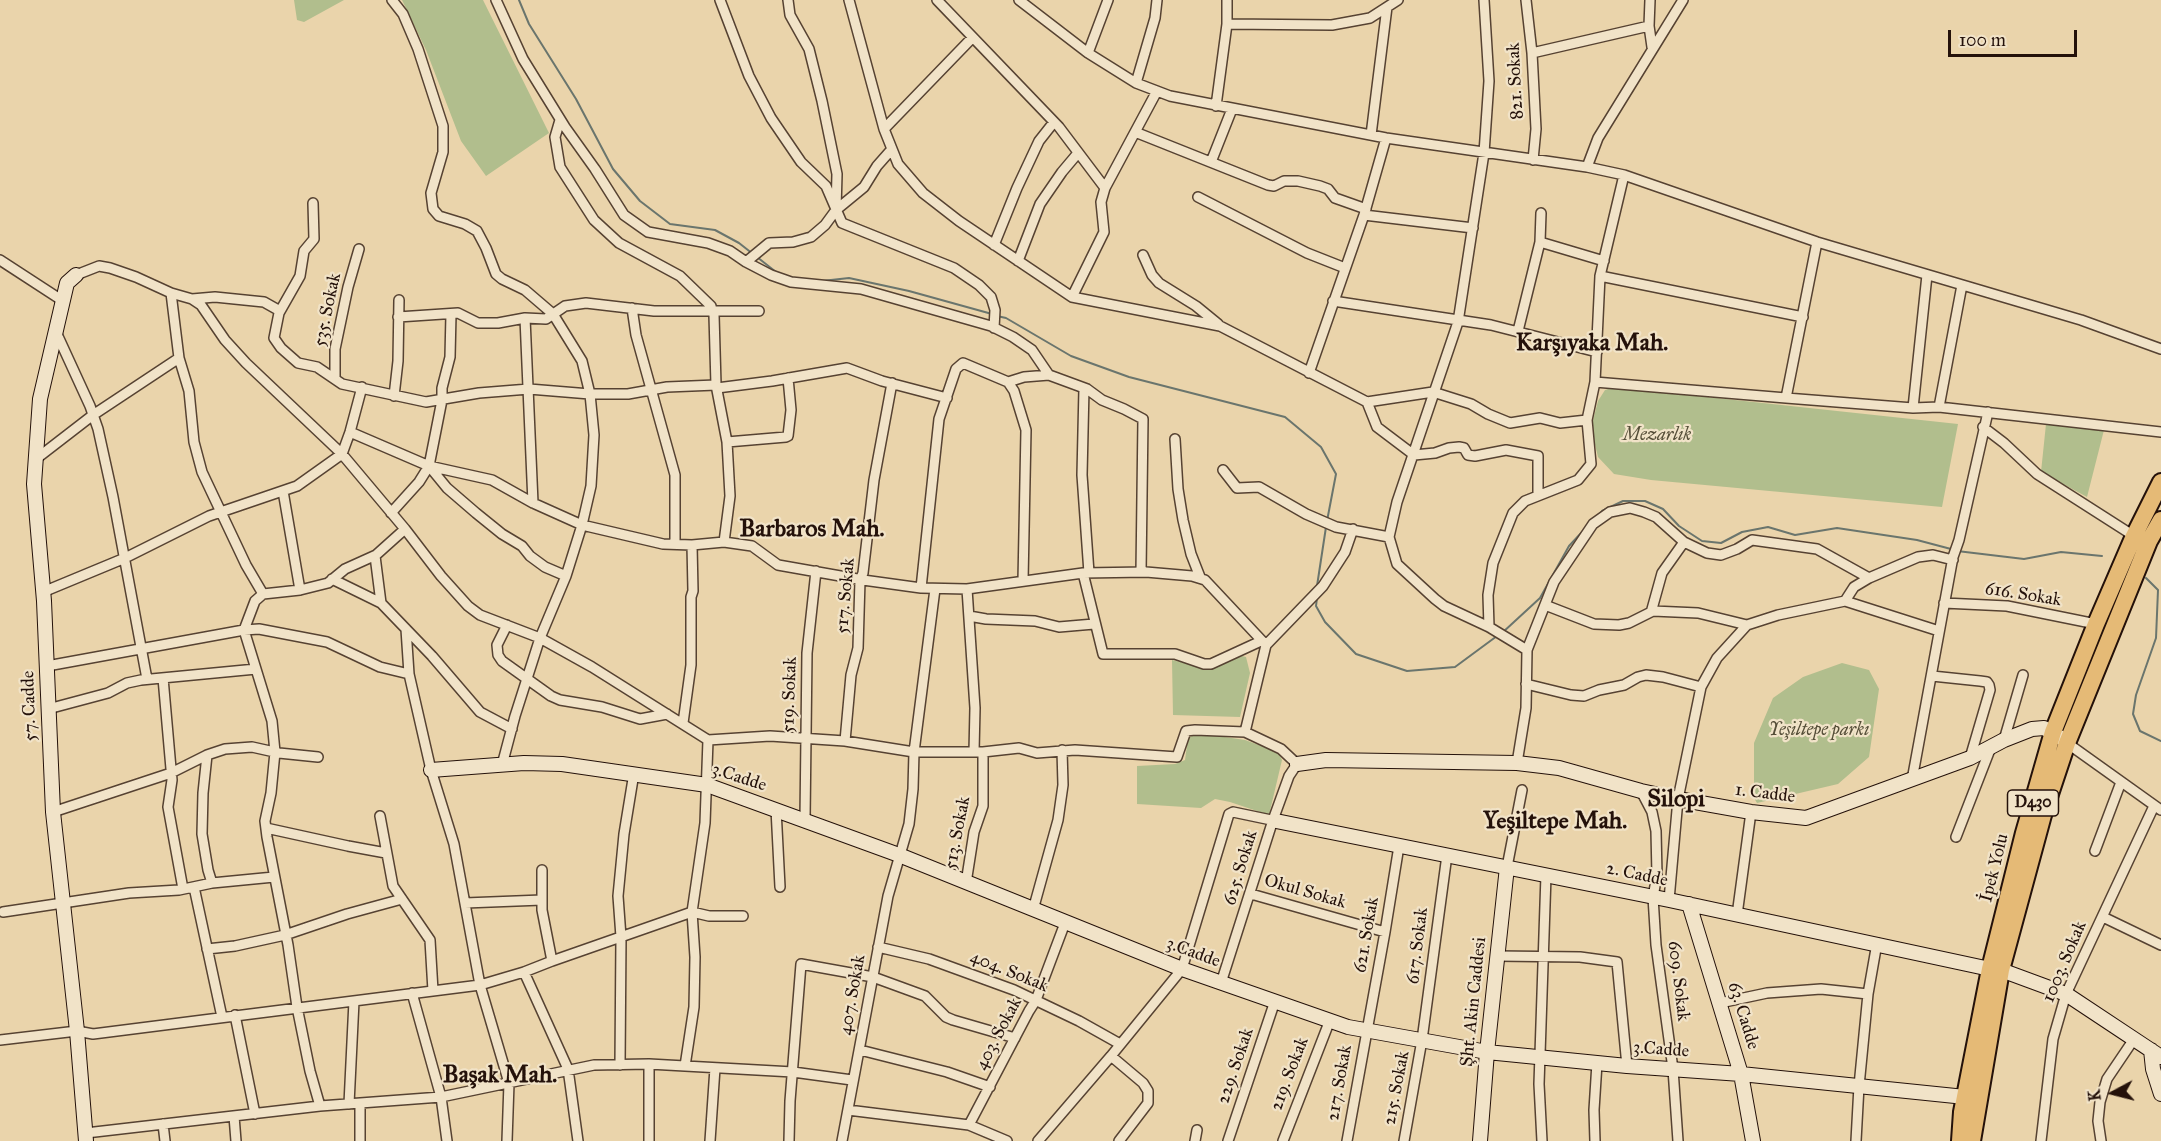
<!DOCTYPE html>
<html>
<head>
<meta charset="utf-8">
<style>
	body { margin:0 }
	#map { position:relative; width:2161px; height:1141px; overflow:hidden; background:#ead4ab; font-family:"IM FELL Great Primer",serif }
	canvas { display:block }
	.north { position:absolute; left:2083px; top:1063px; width:60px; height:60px; -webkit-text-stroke:4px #f1e3c8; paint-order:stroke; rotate:263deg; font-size:16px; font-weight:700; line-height:24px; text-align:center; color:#24110a }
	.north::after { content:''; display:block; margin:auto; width:21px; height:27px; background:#24110a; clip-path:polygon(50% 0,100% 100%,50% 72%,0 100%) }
	.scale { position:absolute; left:1948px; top:30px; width:129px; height:27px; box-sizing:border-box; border:3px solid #24110a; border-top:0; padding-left:8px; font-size:18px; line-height:21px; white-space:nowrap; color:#24110a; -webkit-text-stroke:4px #f1e3c8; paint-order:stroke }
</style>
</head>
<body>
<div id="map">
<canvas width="2161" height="1141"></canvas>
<div class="north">K</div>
<div class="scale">100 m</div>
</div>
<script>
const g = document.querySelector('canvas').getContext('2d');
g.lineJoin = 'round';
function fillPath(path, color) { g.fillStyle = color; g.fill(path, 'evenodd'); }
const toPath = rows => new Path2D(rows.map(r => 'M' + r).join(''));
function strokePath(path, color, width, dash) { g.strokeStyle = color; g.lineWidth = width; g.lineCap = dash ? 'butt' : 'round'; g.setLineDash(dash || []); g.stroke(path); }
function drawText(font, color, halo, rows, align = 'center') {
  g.font = font + ' "IM FELL Great Primer",serif'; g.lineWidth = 4.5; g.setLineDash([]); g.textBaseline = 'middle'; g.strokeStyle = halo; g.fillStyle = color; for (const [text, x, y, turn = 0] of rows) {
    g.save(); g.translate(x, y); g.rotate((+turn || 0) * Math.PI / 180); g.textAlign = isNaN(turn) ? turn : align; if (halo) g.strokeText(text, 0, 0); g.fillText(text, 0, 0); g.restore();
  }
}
const green = toPath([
	[294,0,344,0,304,22,297,20],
	[402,0,483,0,549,133,486,176,461,141,426,50],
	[1614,387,1958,424,1942,507,1651,480,1614,474,1598,457,1591,428,1598,401,1605,390],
	[2046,424,2104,430,2087,497,2041,472],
	[1242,656,1246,657,1250,673,1240,717,1173,715,1172,660,1210,669],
	[1842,663,1869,670,1879,689,1869,757,1838,784,1757,803,1754,798,1754,743,1773,698,1803,677],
	[1198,733,1245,740,1278,752,1282,760,1269,815,1230,802,1215,799,1201,808,1137,804,1137,766,1175,764,1185,760,1188,738]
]);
const stream = toPath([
	[519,0,529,24,576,99,613,169,640,201,670,224,715,230,739,243,753,254],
	[757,257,776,272],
	[822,281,849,278,909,291,992,314],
	[997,316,1006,318,1071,356,1129,377,1285,417,1321,447,1336,474,1327,521],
	[1598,516,1602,511,1623,501,1645,501,1663,509,1679,526,1702,541,1721,543,1742,532,1768,527,1795,535,1837,528,1917,540,1951,549],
	[1957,551,2024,559,2061,552,2102,556],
	[2146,578,2158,590,2156,638,2136,695,2133,714,2140,731,2161,741],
	[1317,586,1326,527],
	[1317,598,1316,606,1325,622,1356,654,1407,671,1455,667,1497,636],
	[1502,633,1540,598,1569,546,1583,531]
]);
const street = toPath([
	[392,0,403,14,418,49,443,126,443,152,431,193,433,209,439,216,465,224,477,231,486,248,496,274,502,279,525,290,553,314,582,361,590,394,594,435,591,486,582,525,566,576,540,638,515,716,502,765],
	[496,0,523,59,565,127,595,169,624,215,648,232,708,243,730,251,746,262,771,275,791,282,861,289,991,326,1013,337,1032,350,1049,375],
	[720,0,749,76,771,118,801,162,826,186,842,223,954,268,979,285,991,297,995,310,994,328],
	[849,0,884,129,898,164,923,193,959,221,1072,297,1220,326,1367,402,1377,427,1414,455,1435,453,1449,448,1459,447,1464,448,1468,455,1475,456,1506,450,1538,456,1538,494],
	[937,0,1059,127,1105,188],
	[1019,0,1088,53,1136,83,1170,96,1386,138,1587,167,1624,175,1817,242,2081,320,2161,349],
	[1484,0,1489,81,1484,153,1458,322,1397,502,1389,537,1397,564,1435,599,1444,606,1489,627,1527,650],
	[1526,0,1532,53,1536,129,1533,160],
	[1650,0,1649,26,1652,47],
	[1227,24,1332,25,1370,18,1398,0],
	[1088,53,1108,0],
	[1532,53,1649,26],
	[1136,83,1155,18,1157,0],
	[1216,106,1227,24,1227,0],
	[560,120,555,137,560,167,594,220,619,243,680,276,711,306,712,310,714,315,716,385,727,442,730,496,724,542],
	[884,129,972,38],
	[1135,132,1268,185,1274,186,1284,181,1298,181,1320,186,1328,189,1335,198,1366,209],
	[1371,135,1387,7],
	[1211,162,1232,109],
	[1587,167,1598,138,1683,0],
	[1198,197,1307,253,1345,268],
	[313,203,314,239,304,251,300,276,279,313,274,338,281,348,298,363,317,367,342,384,426,402,479,393,529,389,590,394,628,394,667,387,716,385],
	[836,210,864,187,877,166,892,149],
	[1364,215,1473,228],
	[1540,242,1604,261],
	[1817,242,1786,398,1913,408,1939,407,2161,432],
	[994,245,1017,188,1039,141,1054,122],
	[1143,255,1152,275,1159,283,1196,306,1218,324],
	[0,260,63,301],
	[1018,261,1040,204,1062,172,1078,153],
	[746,262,769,243,793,242,811,237,825,225,836,210,837,174,822,101,809,49,790,15,788,0],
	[76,275,99,266,110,268,136,277,171,293,192,299,201,305,225,340,246,363,342,454,405,529,441,576,468,606,480,615,540,638,592,667,708,740,770,736,845,741,914,752,983,752,1019,748,1037,753,1075,750,1177,757,1186,731,1195,730,1245,732,1281,749,1297,764,1289,776,1273,820,1221,983],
	[1600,276,1803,317],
	[171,293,179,358,189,391,194,442,202,472,246,565,263,594],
	[1072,297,1104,232,1101,202,1105,188,1157,91],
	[192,299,215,297,264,302,280,311],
	[1333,301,1491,325,1597,352],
	[632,308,636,335,675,475,675,544],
	[398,317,458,313,478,323,498,323,525,318,546,319,565,306,586,303,654,311,759,311],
	[525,318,533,503],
	[1518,331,1540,242,1541,213],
	[56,332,90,406,98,429,113,497,147,679],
	[1309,373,1364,215,1386,138],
	[335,379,335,349,348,287,359,249],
	[1008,382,1024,377,1049,375,1087,389,1102,400,1124,409,1143,419,1141,572],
	[1595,382,1786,398],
	[717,388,772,381,847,368,882,381,947,398],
	[1084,388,1082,475,1089,573],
	[394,396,398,361,399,300],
	[1367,402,1433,392,1471,404,1488,414,1510,423,1540,418,1560,423,1587,420],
	[1939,407,1962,285],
	[1913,408,1927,275],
	[1983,427,2004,443,2037,474,2134,536],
	[350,432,429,466,492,480,533,503,582,525,663,544,692,545],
	[1175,439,1178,489,1183,520,1191,554,1200,577],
	[727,442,786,437,788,436,791,410,788,378],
	[36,459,93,415,179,358],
	[429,466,447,488,476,513,502,534,522,546,530,556,545,567,566,576],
	[1223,470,1237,488,1259,487,1306,514,1336,527,1389,537],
	[283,491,300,590],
	[391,513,419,482,429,466,442,400,442,388,450,357,451,314],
	[1684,542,1662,573,1652,609,1653,611,1698,613,1747,625],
	[375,556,381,603],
	[1083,573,1103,654,1175,654,1204,664,1211,664,1261,641],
	[332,579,381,603,432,656,480,712,512,729],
	[921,588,939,419,956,369,963,363,1008,382,1014,391,1026,430,1023,581],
	[967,589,975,708,974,752],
	[43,592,125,558,209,516,297,486,342,454,350,432,362,387],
	[1845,601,1854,587,1869,578,1918,557,1933,555,1953,560],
	[1944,603,2007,606,2096,624],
	[1545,605,1594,624,1619,625,1629,623,1653,611],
	[969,616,986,619,1035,621,1059,627,1094,624],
	[507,625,497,645,498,655,502,661,551,696,560,700,602,707,640,719,667,714],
	[1489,627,1488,595,1493,563,1513,513,1525,501,1578,480,1591,464,1587,420,1595,382,1600,276,1624,175],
	[406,629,409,674,431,770,454,844,480,985,509,1083,507,1141],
	[47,666,244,630,259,629,327,642,380,667,409,674],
	[1932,676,1980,681,1987,682,1989,685,1990,690,1970,758],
	[163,678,172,780,168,807,183,889],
	[1526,684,1571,695,1584,696,1599,690,1624,685,1638,677,1646,675,1663,677,1701,687],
	[48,709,108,693,127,683,141,680,256,669],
	[683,723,691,665,691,597,693,591,692,545,724,542,752,546,778,565,863,580,921,588,967,589,1083,573,1146,572,1192,576,1205,580,1266,645],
	[1245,732,1266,645,1323,586,1345,552,1353,529],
	[2004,740,2023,675],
	[845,741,851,675,858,648,860,580,863,573,874,480,892,383],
	[2067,743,2161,810],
	[207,755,203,793,202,834,208,870,212,883],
	[1517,763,1526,708,1527,650,1554,582,1593,524,1610,512,1630,508,1644,512,1656,517,1684,542,1707,553,1721,555,1737,549,1752,540,1817,549,1869,578],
	[1912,780,1953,557,1959,540,1988,412],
	[1641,791,1652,812,1656,831,1657,875,1653,897,1656,945,1673,1069,1678,1141],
	[776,809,780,887],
	[53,812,171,773,207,755,225,749,252,747,279,753,318,757],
	[380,816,393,886,430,940,433,991],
	[805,819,807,653,816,571],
	[266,828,348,846,386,853],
	[1956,837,1991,747],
	[2095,851,2121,782],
	[1507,867,1522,790],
	[542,870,542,910,552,961],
	[966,883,974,832,983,806,983,752],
	[194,887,222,1017],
	[1251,894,1385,932],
	[1669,900,1678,799,1701,687,1717,658,1747,625,1778,615,1845,601,1939,631],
	[465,903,542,900],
	[1033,910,1058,820,1063,785,1062,750],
	[3,912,129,893,179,890,212,883,274,877],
	[1737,915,1751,812],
	[2103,917,2161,945],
	[878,947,929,959,1014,990,1079,1021,1120,1044],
	[207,949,235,946,285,935,347,914,402,899],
	[1497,956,1580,957,1617,962,1627,1066],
	[524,972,568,1069,578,1141],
	[412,993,441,1097,447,1141],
	[1720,1003,1767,993,1821,989,1868,994],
	[235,1015,255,1114],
	[0,1040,77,1031,93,1034,480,985,524,972,552,961,692,912,709,916,743,916],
	[860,1050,947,1072,990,1087],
	[1111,1056,1143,1083,1148,1091,1148,1103,1119,1141],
	[620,1065,621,937,618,896,624,834,634,773],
	[685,1066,694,1007,695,957,692,912,705,823,708,740],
	[349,1104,354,1001],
	[320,1106,310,1071,297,1007,288,945,267,837,265,821,271,793,275,752,272,721,244,630,255,601,263,594,300,590,328,583,345,569,376,555,405,529],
	[848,1110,969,1125,1007,1141],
	[234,1116,236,1141],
	[163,1124,165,1141],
	[969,1125,1029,1011,1036,1000,1065,923],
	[86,1133,320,1106,441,1097,594,1065,649,1064,793,1072,852,1080],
	[360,1141,360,1103],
	[649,1141,649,1064],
	[710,1141,715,1068],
	[789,1141,790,1101,801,964,873,977,925,996,946,1017,953,1020,1015,1038],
	[842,1141,888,896,909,824,913,789,914,752,935,589],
	[1038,1141,1111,1056,1182,969,1229,814,1233,812,1276,821],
	[1195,1141,1197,1130],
	[1228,1141,1275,1001],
	[1283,1141,1330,1020],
	[1347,1141,1385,932,1399,846],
	[1404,1141,1422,1040,1447,855],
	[1542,1141,1539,1084,1546,875],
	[1595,1141,1594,1110,1597,1063],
	[1856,1141,1859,1086,1868,994,1877,943],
	[2041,1141,2053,1039,2066,994,2154,806],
	[2101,1141,2098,1121,2100,1102,2107,1079,2134,1039]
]);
const secondary = toPath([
	[76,275,67,283,40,399,34,484,44,601,53,812,77,1031,86,1141],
	[1297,764,1326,760,1517,763,1559,768,1641,791,1678,799,1751,812,1806,818,1970,758,2004,740,2032,729,2044,728,2061,738],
	[431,770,524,763,562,764,707,785,899,855,1182,969,1348,1027,1487,1052,1627,1066,1741,1074,1965,1097],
	[1276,821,1669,900,1990,969],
	[1689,904,1741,1074,1753,1141],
	[2001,970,2066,994,2161,1057],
	[2151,1050,2153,1069,2161,1094],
	[1480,1141,1487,1052,1507,867]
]);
const highway = toPath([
	[1960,1141,1962,1112,1990,969,2024,833,2053,732,2096,624,2134,536,2161,482],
	[1972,1141,2001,970,2043,815,2067,743,2149,541,2161,520]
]);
const shields = [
	[2033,803,51]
];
const shieldNames = [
	["D430",2033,803]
];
const streetNames = [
	["821. Sokak",1516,81,-93],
	["535. Sokak",328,310,-78],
	["616. Sokak",2023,595,9],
	["517. Sokak",846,596,-85],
	["519. Sokak",790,695,-88],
	["57. Cadde",30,706,-92],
	["3.Cadde",739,778,18],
	["1. Cadde",1765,794,7],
	["513. Sokak",958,833,-79],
	["625. Sokak",1241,868,-73],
	["İpek Yolu",1995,868,-76],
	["2. Cadde",1637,875,12],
	["Okul Sokak",1305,892,16],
	["621. Sokak",1367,935,-80],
	["617. Sokak",1418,946,-83],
	["3.Cadde",1193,953,20],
	["1003. Sokak",2065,962,-67],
	["404. Sokak",1009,972,22],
	["609. Sokak",1678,981,83],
	["407. Sokak",853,995,-80],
	["Şht. Akin Caddesi",1474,1002,-84],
	["63. Cadde",1743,1016,73],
	["403. Sokak",999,1034,-62],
	["3.Cadde",1661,1050,4],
	["229. Sokak",1236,1066,-71],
	["219. Sokak",1290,1074,-69],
	["217. Sokak",1340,1083,-80],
	["215. Sokak",1397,1088,-79]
];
const parkNames = [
	["Mezarlık",1657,436],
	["Yeşiltepe parkı",1819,731]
];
const districtNames = [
	["Karşıyaka Mah.",1592,344],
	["Barbaros Mah.",812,530],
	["Silopi",1676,800],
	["Yeşiltepe Mah.",1555,822],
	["Başak Mah.",500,1076]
];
fillPath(green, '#b1be8d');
strokePath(stream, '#6a756d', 2);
strokePath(street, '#564232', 12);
strokePath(secondary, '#24110a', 16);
strokePath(highway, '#24110a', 20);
strokePath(street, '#f1e3c8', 9);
strokePath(secondary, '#f1e3c8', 14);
strokePath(highway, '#e5ba76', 16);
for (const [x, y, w] of shields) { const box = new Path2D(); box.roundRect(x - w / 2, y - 13, w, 26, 4.5); g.fillStyle = '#f1e3c8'; g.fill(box); strokePath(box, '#24110a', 1.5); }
drawText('bold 16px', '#24110a', null, shieldNames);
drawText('18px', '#24110a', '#f1e3c8', streetNames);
drawText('italic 18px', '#554e38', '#f1e3c8', parkNames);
drawText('bold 24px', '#24110a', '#f1e3c8', districtNames);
</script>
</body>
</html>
